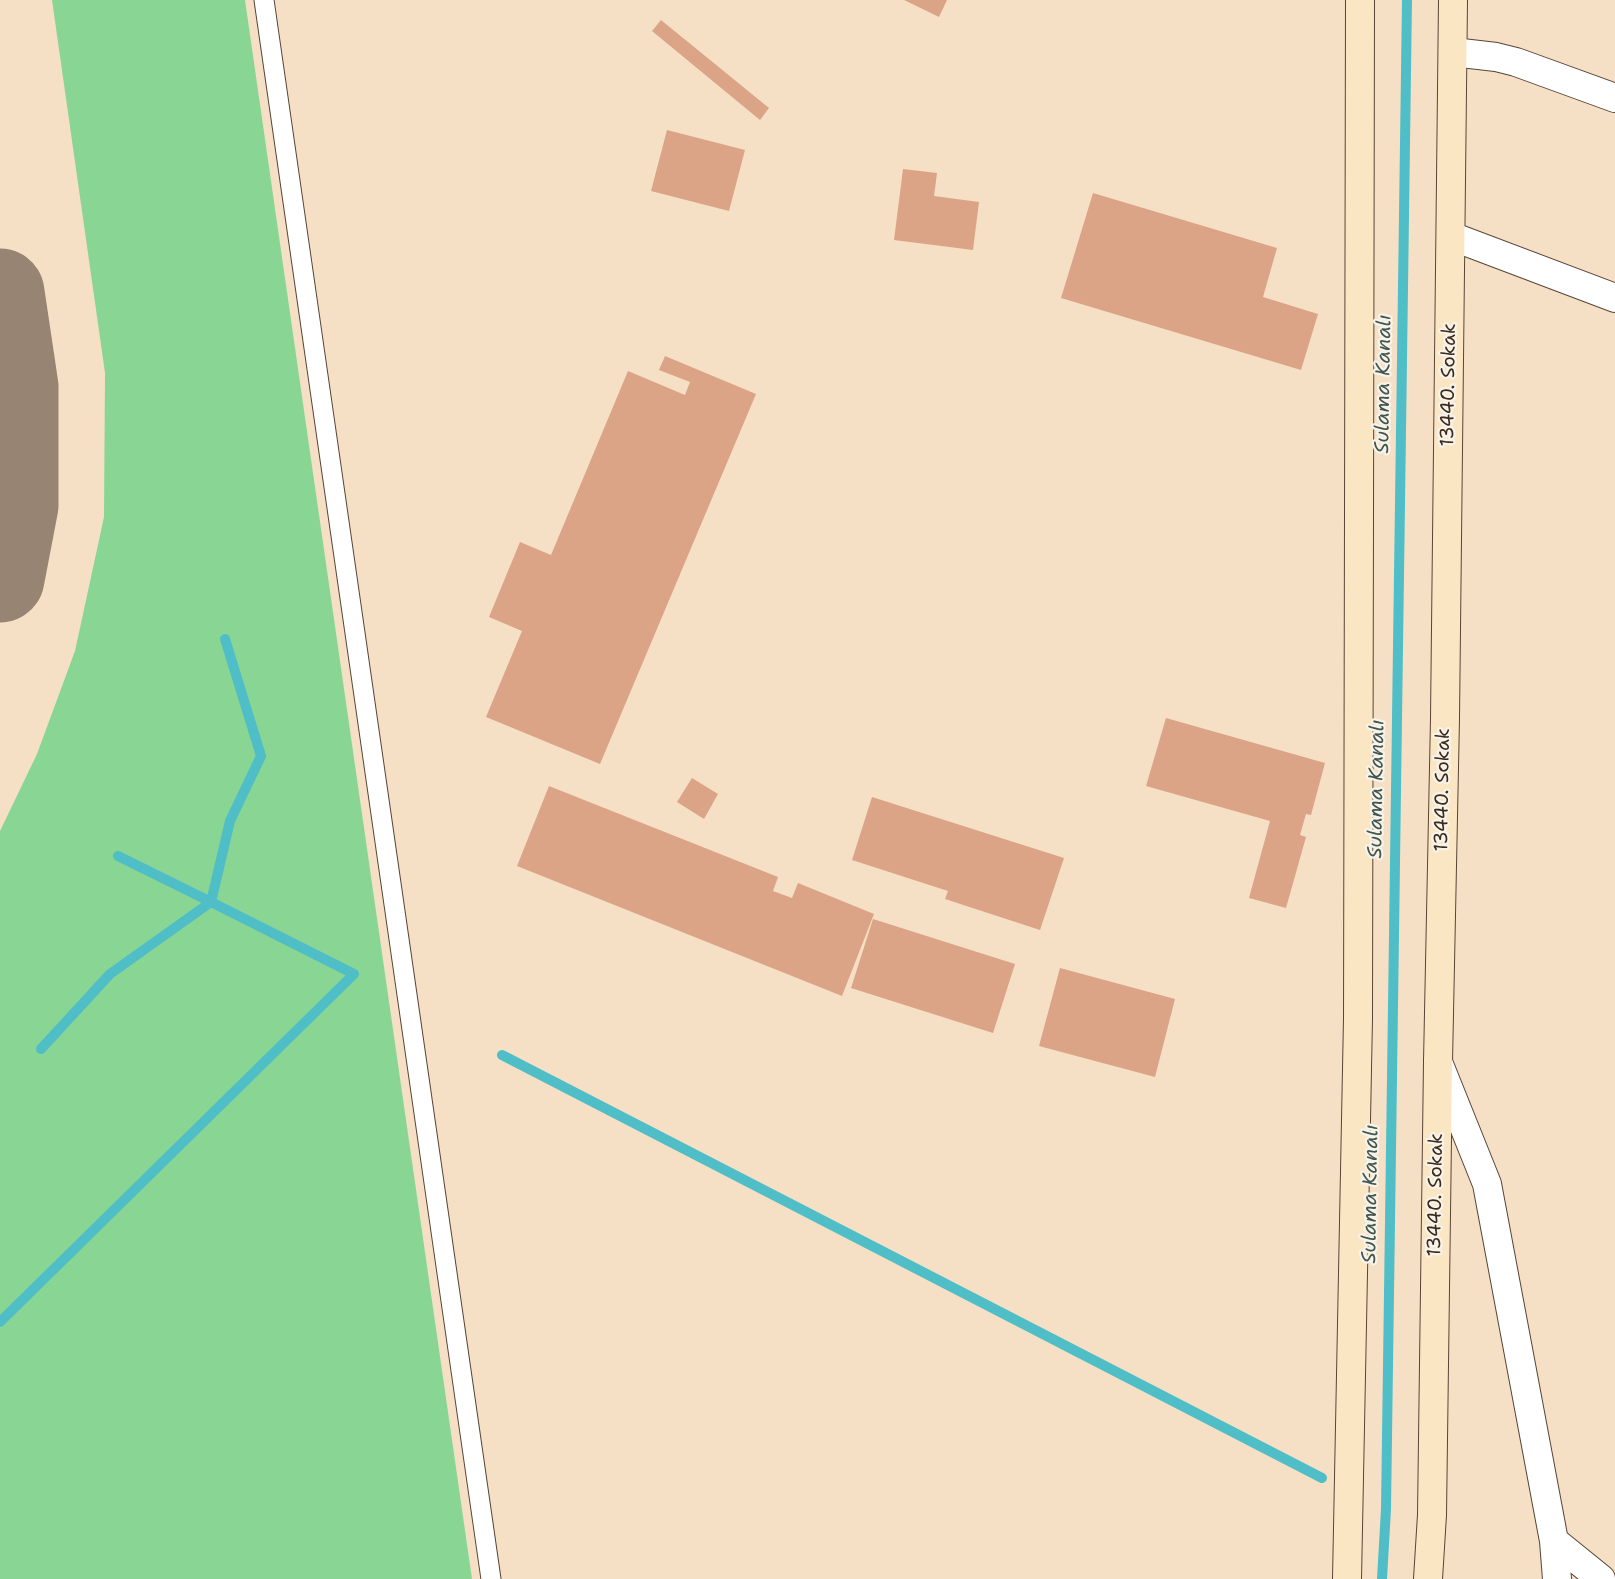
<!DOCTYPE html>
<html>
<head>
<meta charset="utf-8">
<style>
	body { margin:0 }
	canvas { display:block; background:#f5dfc5 }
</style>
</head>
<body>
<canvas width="1615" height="1579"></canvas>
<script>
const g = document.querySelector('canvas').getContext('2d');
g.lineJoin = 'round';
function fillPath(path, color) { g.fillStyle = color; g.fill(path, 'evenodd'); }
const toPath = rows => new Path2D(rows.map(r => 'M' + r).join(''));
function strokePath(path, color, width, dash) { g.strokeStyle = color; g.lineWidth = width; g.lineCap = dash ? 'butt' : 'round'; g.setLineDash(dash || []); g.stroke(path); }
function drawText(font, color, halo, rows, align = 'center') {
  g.font = font + ' "Shantell Sans",sans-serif'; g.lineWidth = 4.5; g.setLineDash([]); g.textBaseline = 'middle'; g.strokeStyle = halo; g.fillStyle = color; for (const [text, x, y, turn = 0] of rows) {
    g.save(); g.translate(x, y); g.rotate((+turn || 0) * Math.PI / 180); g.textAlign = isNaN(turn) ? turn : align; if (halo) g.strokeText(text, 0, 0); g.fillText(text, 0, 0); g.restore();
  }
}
const green = toPath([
	[52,0,245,0,472,1579,0,1579,0,831,37,754,75,651,104,517,105,373]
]);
const stream = toPath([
	[118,856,211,902,230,821,261,756,225,639],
	[502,1055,1322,1478],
	[0,1322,354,974,211,902,110,974,41,1049],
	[1382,1579,1386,1509,1407,0]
]);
const taxiway = toPath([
	[0,293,14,387,14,505,0,578]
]);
const building = toPath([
	[904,0,947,0,939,17],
	[661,20,769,108,760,120,652,31],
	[667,130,745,150,729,211,651,191],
	[903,169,937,173,934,196,979,202,973,250,894,240],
	[1093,193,1277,248,1263,297,1318,314,1301,370,1061,298],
	[665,356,756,394,600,764,486,717,522,631,489,617,520,542,551,555,628,371,685,395,690,382,659,370],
	[1166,718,1325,763,1311,815,1306,814,1300,835,1306,837,1286,908,1249,898,1270,821,1146,786],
	[692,778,718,794,704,819,677,802],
	[549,786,778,877,773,891,792,898,798,883,874,914,842,996,517,866],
	[872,797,1064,858,1040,930,945,899,948,891,852,860],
	[873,919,1015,964,993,1033,851,988],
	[1060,968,1175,999,1155,1077,1039,1046]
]);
const lane = toPath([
	[264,0,491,1579]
]);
const street = toPath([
	[1453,52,1496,57,1516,62,1615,98],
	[1451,236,1615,298],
	[1438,1062,1487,1184,1554,1541,1557,1579],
	[1554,1541,1601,1579]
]);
const secondary = toPath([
	[1347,1579,1358,1018,1360,0],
	[1428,1579,1432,1515,1438,1062,1445,718,1453,0]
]);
const streetNames = [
	["13440. Sokak",1449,385,-89],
	["13440. Sokak",1443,790,-89],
	["13440. Sokak",1436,1195,-89]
];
const waterNames = [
	["Sulama Kanalı",1384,384,-89],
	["Sulama Kanalı",1377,789,-89],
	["Sulama Kanalı",1371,1194,-89]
];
fillPath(green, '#89d694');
strokePath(stream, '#50bec6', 10);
strokePath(taxiway, '#988472', 89);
fillPath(building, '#dca486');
strokePath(lane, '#574537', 21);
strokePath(street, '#574537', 30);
strokePath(secondary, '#574537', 30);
strokePath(lane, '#fff', 19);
strokePath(street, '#fff', 28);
strokePath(secondary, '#fbe6c4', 28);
drawText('19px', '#3b2a1e', '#f7f3e8', streetNames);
drawText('italic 20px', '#415650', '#f7f3e8', waterNames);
</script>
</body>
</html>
